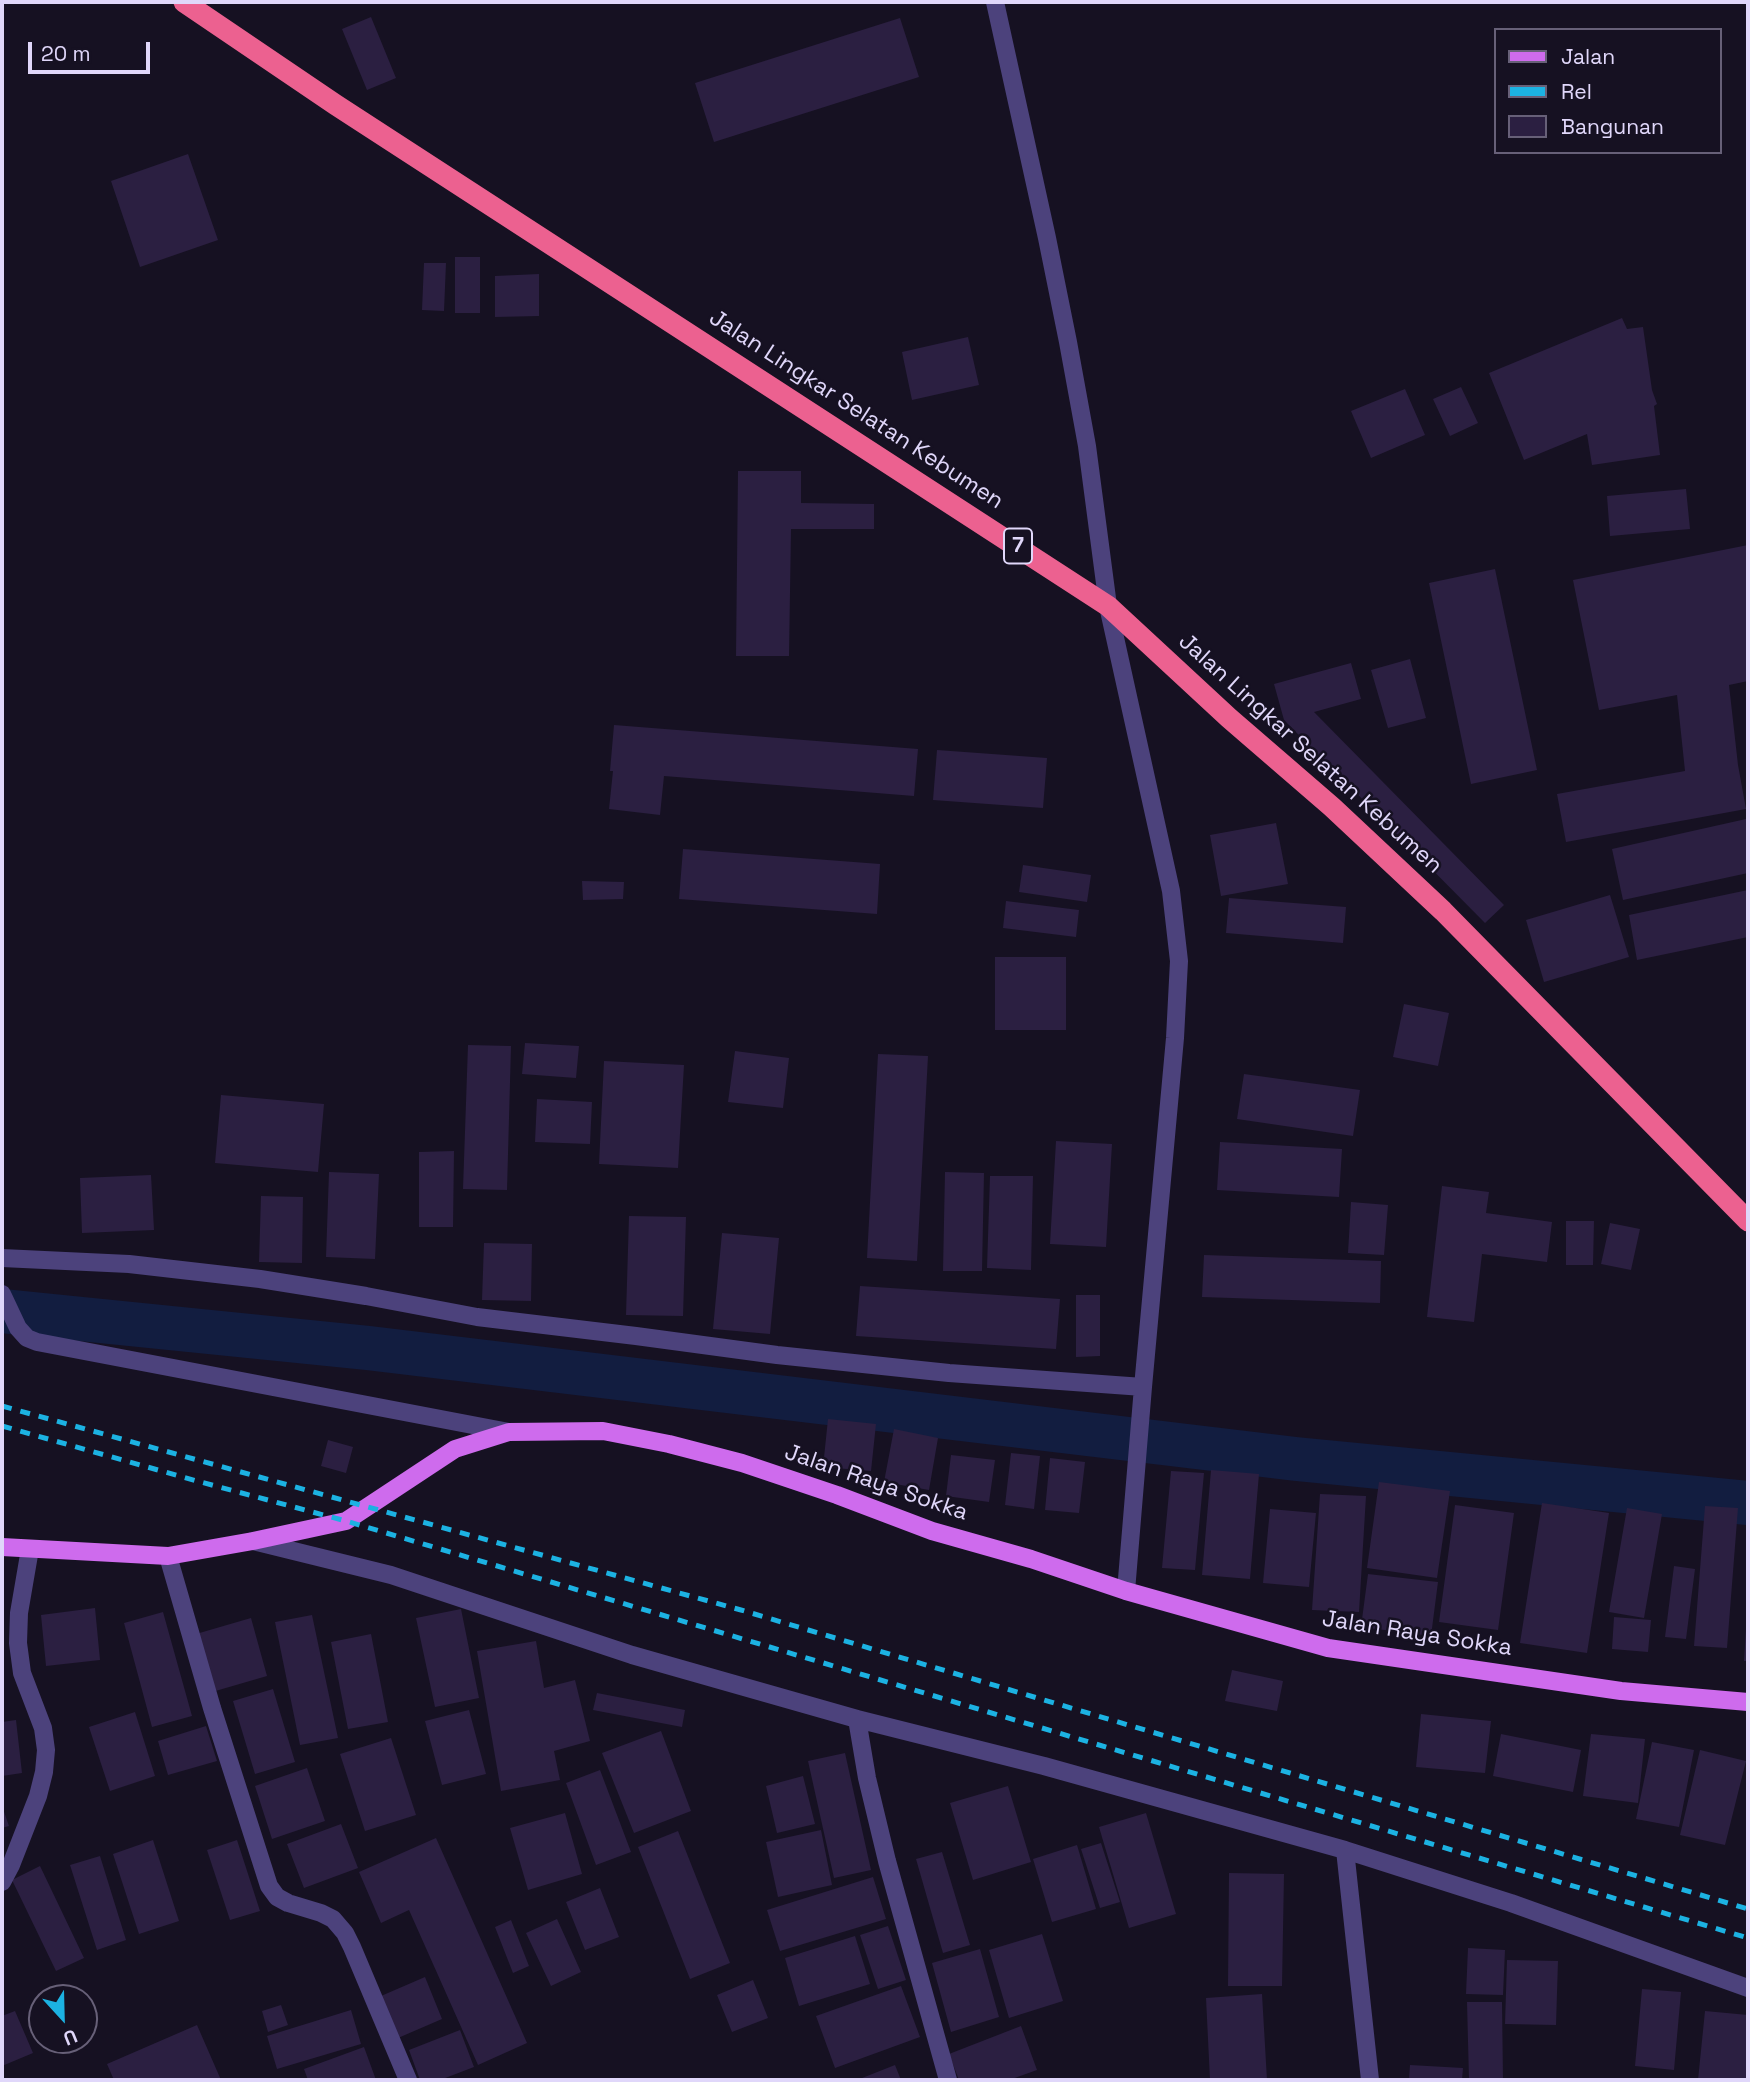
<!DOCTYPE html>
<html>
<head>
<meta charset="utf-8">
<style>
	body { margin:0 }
	#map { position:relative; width:1750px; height:2082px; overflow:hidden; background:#161122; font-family:"Space Grotesk",sans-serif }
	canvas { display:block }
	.frame { position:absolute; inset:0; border:4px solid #e0d7fa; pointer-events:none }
	.legend { position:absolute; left:1494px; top:28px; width:228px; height:126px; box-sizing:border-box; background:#161122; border:2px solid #676078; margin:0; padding:9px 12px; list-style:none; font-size:21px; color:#e0d7fa }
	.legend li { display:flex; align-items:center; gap:14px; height:35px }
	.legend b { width:35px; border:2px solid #676078 }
	.north { position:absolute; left:28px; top:1984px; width:70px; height:70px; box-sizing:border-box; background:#161122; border:2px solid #676078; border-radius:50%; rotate:158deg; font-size:19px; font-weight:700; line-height:28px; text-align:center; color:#e0d7fa }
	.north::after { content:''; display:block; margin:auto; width:24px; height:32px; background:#1cb2e2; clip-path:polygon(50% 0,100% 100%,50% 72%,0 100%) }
	.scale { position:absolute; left:28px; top:42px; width:122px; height:32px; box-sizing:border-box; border:4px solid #e0d7fa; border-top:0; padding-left:9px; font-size:21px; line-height:24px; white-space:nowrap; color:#e0d7fa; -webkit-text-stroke:5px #161122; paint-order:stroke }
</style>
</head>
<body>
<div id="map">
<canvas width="1750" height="2082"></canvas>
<div class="frame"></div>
<ul class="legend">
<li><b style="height:9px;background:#ce6bed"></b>Jalan</li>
<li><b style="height:9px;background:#1cb2e2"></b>Rel</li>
<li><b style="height:19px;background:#2b1f41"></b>Bangunan</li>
</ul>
<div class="north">U</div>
<div class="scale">20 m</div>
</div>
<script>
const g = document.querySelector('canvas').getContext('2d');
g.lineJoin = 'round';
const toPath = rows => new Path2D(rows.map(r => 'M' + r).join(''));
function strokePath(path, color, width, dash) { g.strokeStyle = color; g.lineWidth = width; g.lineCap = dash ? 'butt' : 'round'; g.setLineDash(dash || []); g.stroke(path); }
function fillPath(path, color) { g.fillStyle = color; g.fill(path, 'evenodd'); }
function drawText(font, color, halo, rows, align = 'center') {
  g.font = font + ' "Space Grotesk",sans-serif'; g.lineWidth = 5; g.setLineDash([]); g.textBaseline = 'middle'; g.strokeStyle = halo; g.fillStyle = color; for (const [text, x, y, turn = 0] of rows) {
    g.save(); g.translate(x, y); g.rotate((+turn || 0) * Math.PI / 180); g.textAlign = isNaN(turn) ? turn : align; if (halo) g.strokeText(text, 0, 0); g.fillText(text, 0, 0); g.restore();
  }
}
const canal = toPath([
	[2,1311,368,1348,1296,1459,1748,1503]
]);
const building = toPath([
	[371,17,396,78,367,90,342,29],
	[900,18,919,77,714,142,695,83],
	[188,154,218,240,140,267,111,181],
	[455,257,480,257,480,313,455,313],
	[424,263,446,263,444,311,422,310],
	[539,274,539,316,495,317,495,276],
	[1622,318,1627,329,1643,327,1652,390,1657,404,1654,406,1660,455,1592,465,1587,434,1524,460,1489,373],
	[968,337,979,385,912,400,902,352],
	[1461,387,1478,423,1450,436,1433,399],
	[1405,389,1425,435,1371,458,1351,411],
	[738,471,801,471,801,503,874,504,874,529,791,529,789,656,736,656],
	[1686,489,1690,529,1610,536,1607,496],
	[1748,545,1748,681,1729,685,1738,765,1746,809,1566,842,1557,794,1685,771,1677,695,1599,710,1573,580],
	[1495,569,1537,770,1471,784,1429,583],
	[1410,659,1426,718,1388,728,1371,670],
	[1351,663,1361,699,1314,712,1504,905,1485,923,1284,720,1274,684],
	[614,725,918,749,914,796,664,776,660,815,609,809,613,771,610,771],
	[937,750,1047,758,1043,808,933,800],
	[1746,819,1748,830,1748,873,1623,900,1612,849],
	[1276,823,1288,884,1221,896,1210,835],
	[683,849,880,864,877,914,679,899],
	[1023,865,1091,875,1087,902,1019,892],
	[582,881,624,882,623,899,583,900],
	[1748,890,1748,937,1637,960,1629,915],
	[1610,895,1629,957,1544,982,1526,920],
	[1229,898,1346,907,1343,943,1226,933],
	[1006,901,1079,910,1076,937,1003,928],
	[995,957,1066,957,1066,1030,995,1030],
	[1404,1004,1449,1013,1438,1066,1393,1057],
	[525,1043,579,1046,576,1078,522,1074],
	[468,1045,511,1046,507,1190,463,1189],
	[735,1051,789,1058,783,1108,728,1102],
	[878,1054,928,1056,917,1261,867,1258],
	[604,1061,684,1065,678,1168,599,1164],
	[1244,1074,1360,1090,1353,1136,1237,1119],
	[221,1095,324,1104,318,1172,215,1163],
	[537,1099,592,1102,590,1144,535,1142],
	[1056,1141,1112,1144,1106,1247,1050,1244],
	[1220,1142,1342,1149,1339,1197,1217,1190],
	[454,1151,453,1227,419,1227,419,1152],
	[329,1172,379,1174,375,1259,326,1257],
	[945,1172,984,1173,982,1271,943,1271],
	[151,1175,154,1230,82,1233,80,1178],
	[990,1176,1033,1176,1031,1270,987,1268],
	[1442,1186,1489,1192,1486,1213,1552,1222,1547,1262,1482,1254,1474,1322,1427,1317],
	[261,1196,303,1197,302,1263,259,1262],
	[1351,1202,1388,1205,1384,1255,1348,1253],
	[629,1216,686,1217,683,1316,626,1315],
	[1566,1221,1594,1221,1593,1265,1566,1265],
	[1610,1223,1640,1229,1631,1270,1601,1264],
	[722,1233,779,1238,770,1334,713,1329],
	[484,1243,532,1244,531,1301,482,1300],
	[1204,1255,1381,1261,1380,1303,1202,1297],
	[860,1286,1060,1299,1056,1349,856,1336],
	[1076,1295,1100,1295,1100,1356,1076,1357],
	[828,1419,876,1424,871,1471,823,1467],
	[894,1429,938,1438,929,1490,884,1482],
	[328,1440,353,1447,346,1473,321,1466],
	[1011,1453,1040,1456,1034,1509,1005,1505],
	[951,1455,995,1460,989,1502,946,1496],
	[1050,1458,1085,1462,1079,1513,1045,1510],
	[1211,1470,1259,1474,1250,1579,1202,1575],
	[1171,1471,1204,1473,1195,1570,1162,1568],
	[1379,1482,1450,1491,1437,1578,1367,1568],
	[1320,1494,1366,1496,1359,1612,1312,1610],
	[1542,1503,1609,1513,1587,1653,1520,1643],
	[1455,1505,1514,1513,1498,1630,1439,1622],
	[1705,1506,1738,1508,1727,1648,1694,1646],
	[1627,1508,1662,1514,1644,1618,1609,1612],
	[1270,1509,1316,1513,1309,1587,1263,1583],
	[1674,1566,1695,1569,1686,1639,1665,1637],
	[1368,1574,1438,1582,1431,1636,1361,1627],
	[95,1608,100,1660,46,1666,41,1615],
	[461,1609,479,1698,435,1707,416,1618],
	[163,1612,192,1716,152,1727,124,1623],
	[312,1615,338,1738,300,1745,275,1622],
	[1614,1617,1651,1620,1648,1652,1612,1649],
	[251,1618,267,1676,212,1692,196,1634],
	[1746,1629,1748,1629,1748,1661,1744,1661],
	[371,1634,388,1722,348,1729,331,1642],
	[536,1641,544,1688,575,1680,590,1741,554,1751,560,1780,501,1791,477,1651],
	[1232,1670,1283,1681,1277,1711,1225,1701],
	[273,1689,295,1762,255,1774,233,1701],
	[597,1693,685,1710,682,1727,593,1710],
	[469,1710,486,1774,442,1785,425,1721],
	[135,1712,155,1776,110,1791,89,1727],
	[1421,1714,1491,1721,1485,1773,1416,1767],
	[16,1720,22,1773,2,1776,2,1722],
	[206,1726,217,1761,168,1775,158,1741],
	[661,1731,691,1811,634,1833,602,1753],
	[1501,1734,1581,1750,1573,1792,1493,1776],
	[1591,1734,1645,1739,1638,1803,1583,1796],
	[391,1738,416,1815,365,1831,340,1754],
	[1652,1742,1694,1750,1679,1827,1636,1819],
	[1700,1750,1746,1761,1725,1845,1680,1835],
	[845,1753,871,1870,834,1878,808,1761],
	[307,1768,325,1821,272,1839,255,1786],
	[600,1770,631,1852,596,1865,566,1783],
	[803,1776,815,1824,777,1833,766,1786],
	[1008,1786,1031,1862,973,1880,950,1803],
	[2,1806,9,1826,2,1828],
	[565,1813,582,1874,528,1890,510,1828],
	[1146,1813,1176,1914,1129,1928,1099,1827],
	[341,1824,358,1868,304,1888,287,1844],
	[821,1830,832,1885,778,1897,766,1842],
	[678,1831,730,1963,690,1979,638,1847],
	[436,1838,527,2043,478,2065,409,1910,381,1923,359,1872],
	[153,1840,179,1921,139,1934,113,1854],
	[237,1840,260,1911,230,1920,207,1850],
	[1101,1843,1120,1902,1100,1908,1081,1849],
	[1077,1845,1096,1909,1052,1922,1033,1859],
	[942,1852,970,1945,943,1953,916,1859],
	[100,1856,126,1940,97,1950,70,1865],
	[40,1866,84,1958,56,1971,12,1880],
	[1229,1873,1284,1874,1282,1986,1228,1986],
	[873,1877,886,1919,780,1951,767,1910],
	[600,1888,619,1937,585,1950,566,1902],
	[557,1919,581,1972,551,1986,526,1933],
	[511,1920,529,1966,513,1973,495,1927],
	[888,1926,906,1980,878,1989,860,1935],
	[1042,1934,1063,2001,1009,2018,989,1950],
	[855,1936,870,1984,799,2006,785,1958],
	[1468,1948,1505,1950,1503,1995,1466,1994],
	[980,1949,999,2017,951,2032,932,1963],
	[1507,1960,1558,1961,1556,2025,1505,2024],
	[425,1977,442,2019,398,2038,381,1996],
	[753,1980,768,2018,732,2032,717,1995],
	[901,1986,920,2037,835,2068,816,2016],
	[1642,1989,1681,1992,1674,2070,1635,2066],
	[1262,1994,1267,2080,1210,2080,1206,1998],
	[1467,2002,1502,2002,1503,2080,1469,2080],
	[281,2005,288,2025,268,2032,262,2011],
	[351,2010,361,2044,277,2069,267,2036],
	[15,2011,33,2053,2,2066,2,2016],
	[1705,2011,1748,2015,1747,2080,1698,2080],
	[197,2025,221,2080,114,2080,107,2064],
	[1021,2026,1037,2070,1009,2080,959,2080,949,2054],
	[460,2030,474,2067,440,2080,420,2080,409,2050],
	[364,2047,376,2080,308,2080,304,2069],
	[895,2065,901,2080,857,2080],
	[1410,2065,1463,2068,1462,2080,1409,2080]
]);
const minor = toPath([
	[995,2,1047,238,1068,342,1087,446,1108,606,1171,891,1179,961,1175,1038,1143,1387,1126,1591],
	[2,1258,129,1264,260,1279,366,1296,477,1317,636,1336,777,1355,949,1373,1143,1387],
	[2,1294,18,1328,27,1338,37,1342,509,1432],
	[253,1541,391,1575,632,1655,857,1719,867,1778,887,1861,948,2080],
	[168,1556,212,1708,269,1886,277,1897,288,1903,321,1913,333,1919,345,1933,352,1947,408,2080],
	[857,1719,1044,1766,1345,1850,1511,1903,1748,1988],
	[1345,1850,1370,2080],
	[2,1882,11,1865,38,1796,44,1772,46,1750,43,1728,22,1673,18,1643,19,1613,30,1549]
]);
const major = toPath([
	[2,1547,168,1556,253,1541,346,1521,455,1449,509,1432,603,1431,669,1444,742,1463,837,1495,932,1531,1031,1559,1126,1591,1328,1648,1621,1691,1748,1702]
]);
const highway = toPath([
	[184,2,336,105,1108,606,1229,718,1332,807,1443,911,1748,1221]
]);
const rail = toPath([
	[2,1406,741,1610,1748,1909],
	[2,1426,197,1481,346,1521,1748,1938]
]);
const shields = [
	[1018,546,28]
];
const shieldNames = [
	["7",1018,546]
];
const streetNames = [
	["Jalan Lingkar Selatan Kebumen",856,410,33],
	["Jalan Lingkar Selatan Kebumen",1310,754,42],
	["Jalan Raya Sokka",876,1483,19],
	["Jalan Raya Sokka",1417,1634,9]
];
strokePath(canal, '#121d40', 44);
fillPath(building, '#2b1f41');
strokePath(minor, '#4c427c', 18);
strokePath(major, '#ce6bed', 18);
strokePath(highway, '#ec6190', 21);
strokePath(rail, '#1cb2e2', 5, [10, 9]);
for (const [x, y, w] of shields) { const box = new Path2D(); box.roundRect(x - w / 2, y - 17.5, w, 35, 5); g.fillStyle = '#161122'; g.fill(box); strokePath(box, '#e0d7fa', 2); }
drawText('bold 21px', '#e0d7fa', null, shieldNames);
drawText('23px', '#e0d7fa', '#161122', streetNames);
</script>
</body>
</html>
